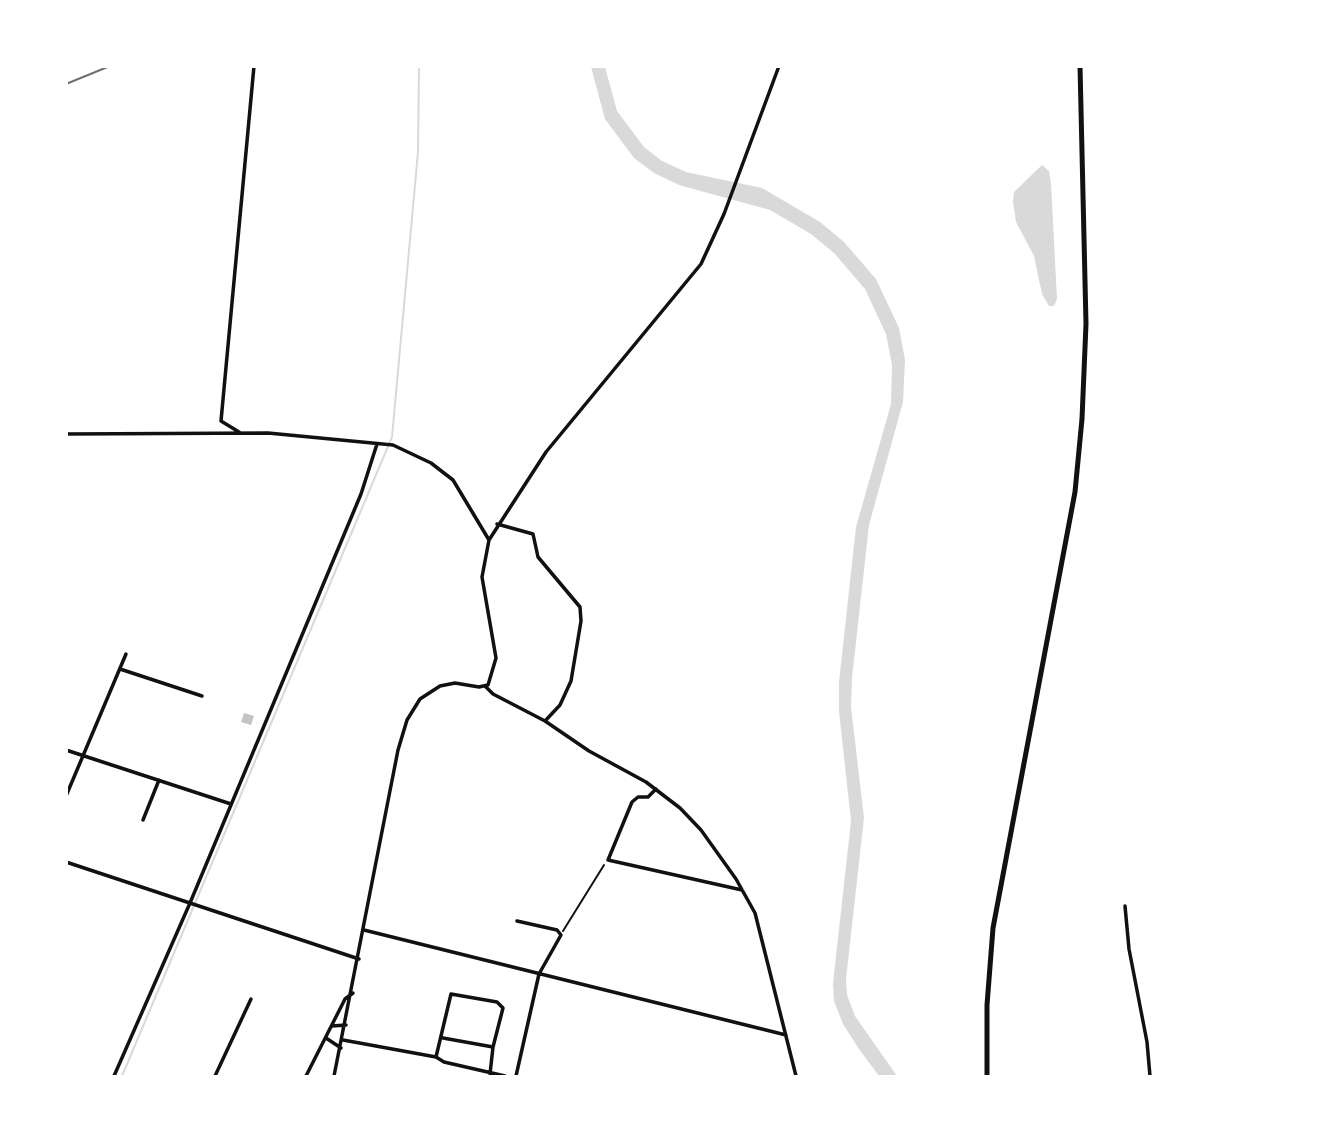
<!DOCTYPE html>
<html>
<head>
<meta charset="utf-8">
<style>
	body { margin:0 }
	#map { position:relative; width:1317px; height:1143px; overflow:hidden; background:#fff; font-family:Lato,sans-serif }
	canvas { display:block }
	.frame { position:absolute; inset:0; border:68px solid #fff; pointer-events:none }
</style>
</head>
<body>
<div id="map">
<canvas width="1317" height="1143"></canvas>
<div class="frame"></div>
</div>
<script>
const g = document.querySelector('canvas').getContext('2d');
g.lineJoin = 'round';
function fillPath(path, color) { g.fillStyle = color; g.fill(path, 'evenodd'); }
const toPath = rows => new Path2D(rows.map(r => 'M' + r).join(''));
function strokePath(path, color, width, dash) { g.strokeStyle = color; g.lineWidth = width; g.lineCap = dash ? 'butt' : 'round'; g.setLineDash(dash || []); g.stroke(path); }
const water = toPath([
	[591,67,605,67,617,111,644,147,662,161,686,172,762,188,820,222,844,242,876,279,899,328,905,360,903,402,869,525,852,678,851,707,864,818,846,979,847,995,855,1016,897,1076,879,1076,859,1049,843,1024,834,1001,833,983,851,821,839,711,839,682,856,527,891,404,892,365,886,334,865,289,834,253,811,234,770,210,679,185,654,173,634,158,605,119],
	[1042,165,1049,171,1051,183,1057,299,1054,306,1049,306,1042,294,1034,256,1016,222,1013,202,1014,192]
]);
const stream = toPath([
	[122,1076,392,437,418,152,419,66]
]);
const building = toPath([
	[244,713,254,716,251,725,241,722]
]);
const path = toPath([
	[563,931,604,865]
]);
const minor = toPath([
	[239,432,221,421,254,66],
	[66,434,268,433,393,445,431,463,453,480,489,540],
	[497,524,533,534,538,557,580,607,581,621,571,681,560,705,545,721],
	[120,669,202,696],
	[485,686,493,694,545,721,589,751,646,782,680,808,701,830,736,879,755,913,796,1076],
	[66,750,231,804],
	[656,789,648,797,638,797,632,802,608,860,742,890],
	[66,796,126,654],
	[143,820,159,780],
	[66,862,359,959],
	[1125,906,1129,949,1147,1042,1150,1076],
	[364,930,786,1035],
	[332,1026,346,1025],
	[326,1038,341,1048],
	[443,1038,493,1047,490,1074],
	[343,1040,436,1057,451,994,497,1002,503,1008,493,1047],
	[436,1057,444,1062,505,1076],
	[114,1076,190,903,361,494,377,444],
	[215,1076,251,999],
	[306,1076,345,999,353,993],
	[334,1076,398,750,407,720,420,699,440,686,455,683,479,687,488,685,496,658,482,577,489,540,546,452,701,264,724,214,779,66],
	[516,1076,539,974,561,935,557,930,517,921]
]);
const primary = toPath([
	[987,1076,987,1005,993,928,1075,492,1082,419,1086,324,1080,66]
]);
const rail = toPath([
	[66,84,110,66]
]);
fillPath(water, '#d9d9d9');
strokePath(stream, '#d9d9d9', 2);
fillPath(building, '#c4c4c4');
strokePath(path, '#111', 2);
strokePath(minor, '#111', 3.5);
strokePath(primary, '#111', 5);
strokePath(rail, '#707070', 2);
</script>
</body>
</html>
